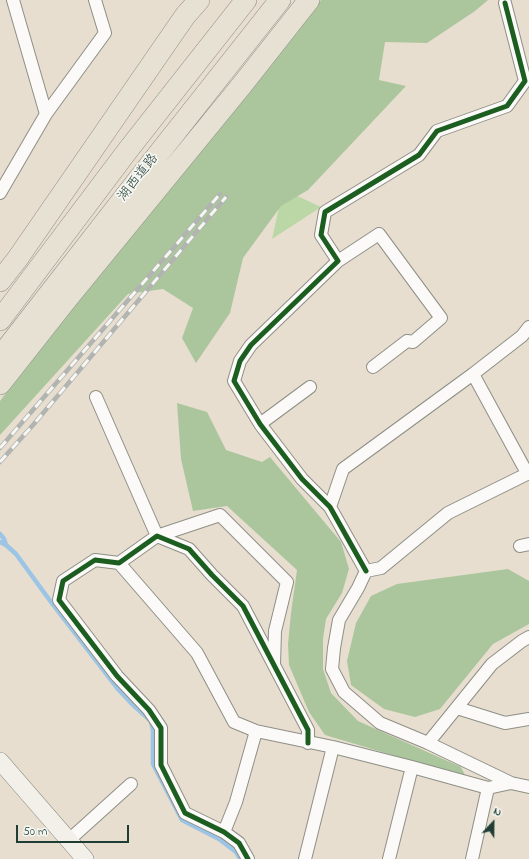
<!DOCTYPE html>
<html>
<head>
<meta charset="utf-8">
<style>
	body { margin:0 }
	#map { position:relative; width:529px; height:859px; overflow:hidden; background:#e7decf; font-family:"Indie Flower",sans-serif }
	canvas { display:block }
	.north { position:absolute; left:473px; top:803px; width:40px; height:40px; -webkit-text-stroke:3px #f6f6f2; paint-order:stroke; rotate:22deg; font-size:11px; font-weight:700; line-height:16px; text-align:center; color:#1f3d34 }
	.north::after { content:''; display:block; margin:auto; width:14px; height:18px; background:#1f3d34; clip-path:polygon(50% 0,100% 100%,50% 72%,0 100%) }
	.scale { position:absolute; left:16px; top:825px; width:113px; height:18px; box-sizing:border-box; border:2px solid #1f3d34; border-top:0; padding-left:5px; font-size:12px; line-height:14px; white-space:nowrap; color:#1f3d34; -webkit-text-stroke:3px #f6f6f2; paint-order:stroke }
</style>
</head>
<body>
<div id="map">
<canvas width="529" height="859"></canvas>
<div class="north">N</div>
<div class="scale">50 m</div>
</div>
<script>
const g = document.querySelector('canvas').getContext('2d');
g.lineJoin = 'round';
function fillPath(path, color) { g.fillStyle = color; g.fill(path, 'evenodd'); }
const toPath = rows => new Path2D(rows.map(r => 'M' + r).join(''));
function strokePath(path, color, width, dash) { g.strokeStyle = color; g.lineWidth = width; g.lineCap = dash ? 'butt' : 'round'; g.setLineDash(dash || []); g.stroke(path); }
function drawText(font, color, halo, rows, align = 'center') {
  g.font = font + ' "Indie Flower","Klee One",sans-serif'; g.lineWidth = 3.5; g.setLineDash([]); g.textBaseline = 'middle'; g.strokeStyle = halo; g.fillStyle = color; for (const [text, x, y, turn = 0] of rows) {
    g.save(); g.translate(x, y); g.rotate((+turn || 0) * Math.PI / 180); g.textAlign = isNaN(turn) ? turn : align; if (halo) g.strokeText(text, 0, 0); g.fillText(text, 0, 0); g.restore();
  }
}
const green = toPath([
	[293,194,321,207,272,239,281,198]
]);
const forest = toPath([
	[321,0,488,0,475,11,427,43,385,42,379,80,406,86,308,190,281,206,243,258,230,313,196,363,182,338,193,308,163,289,128,294,0,435,0,401,73,303],
	[177,403,207,412,226,450,262,462,270,457,341,542,349,569,342,593,326,619,323,639,323,669,331,693,358,721,461,767,466,777,325,735,309,712,289,665,288,644,291,613,297,570,227,506,193,511,181,459],
	[508,569,529,581,529,624,493,644,440,709,415,717,384,709,351,685,347,661,356,623,371,596,397,584]
]);
const stream = toPath([
	[0,534,4,539,6,545],
	[0,542,6,545,16,554,51,602,117,688,133,705,151,721,153,731,153,764,182,820,219,839,236,852,240,859]
]);
const street = toPath([
	[13,0,46,114],
	[0,193,46,114,105,33,95,0],
	[338,261,379,234,441,318,413,342,407,341,373,367],
	[473,374,527,473],
	[96,397,157,536,220,515,287,582,275,631,274,664],
	[260,424,310,387],
	[330,507,343,469,473,374,522,336,529,327],
	[520,546,529,544],
	[119,563,197,653,234,722,256,731],
	[366,571,330,507,302,479,260,424,234,381,240,361,251,345,338,261,321,235,325,212,419,155,437,131,507,106,525,81,505,3],
	[366,571,358,588,339,620,334,648,332,669,344,692,380,723,428,743,511,783],
	[366,571,381,568,448,513,529,473],
	[457,708,505,723,529,719],
	[428,743,492,664,522,641,529,637],
	[224,832,236,802,256,731,333,747,412,767,488,788,511,783,529,787],
	[69,840,131,784],
	[248,859,239,843,224,832,185,813,161,765,161,728,149,710,117,676,59,600,63,581,95,560,119,563,157,536,189,549,212,575,243,606,308,730,308,743],
	[305,859,333,747],
	[389,859,412,767],
	[472,859,488,788]
]);
const secondary = toPath([
	[0,761,85,859]
]);
const highway = toPath([
	[0,281,18,258,185,16,199,0],
	[0,320,128,150,246,0],
	[0,357,148,167,280,0],
	[0,384,67,299,242,85,309,0]
]);
const rail = toPath([
	[0,448,220,194],
	[0,462,33,425,226,197]
]);
const cycleway = toPath([
	[366,571,330,507,302,479,260,424,234,381,240,361,251,345,338,261,321,235,325,212,419,155,437,131,507,106,525,81,505,3],
	[248,859,239,843,224,832,185,813,161,765,161,728,149,710,117,676,59,600,63,581,95,560,119,563,157,536,189,549,212,575,243,606,308,730,308,743]
]);
const streetNames = [
	["湖西道路",139,178,-52]
];
fillPath(green, '#bcd7a6');
fillPath(forest, '#abc69c');
strokePath(stream, '#9bc4e5', 4.5);
strokePath(street, '#8e8f86', 14);
strokePath(secondary, '#8e8f86', 18);
strokePath(highway, '#8e8f86', 22);
strokePath(street, '#fbfaf8', 12);
strokePath(secondary, '#f3f0e9', 17);
strokePath(highway, '#e6e1d3', 21);
strokePath(rail, '#b2b4b1', 4.5);
strokePath(rail, '#f6f6f2', 3, [9]);
strokePath(cycleway, '#1b5e20', 5);
drawText('14px', '#1f3d34', '#f6f6f2', streetNames);
</script>
</body>
</html>
